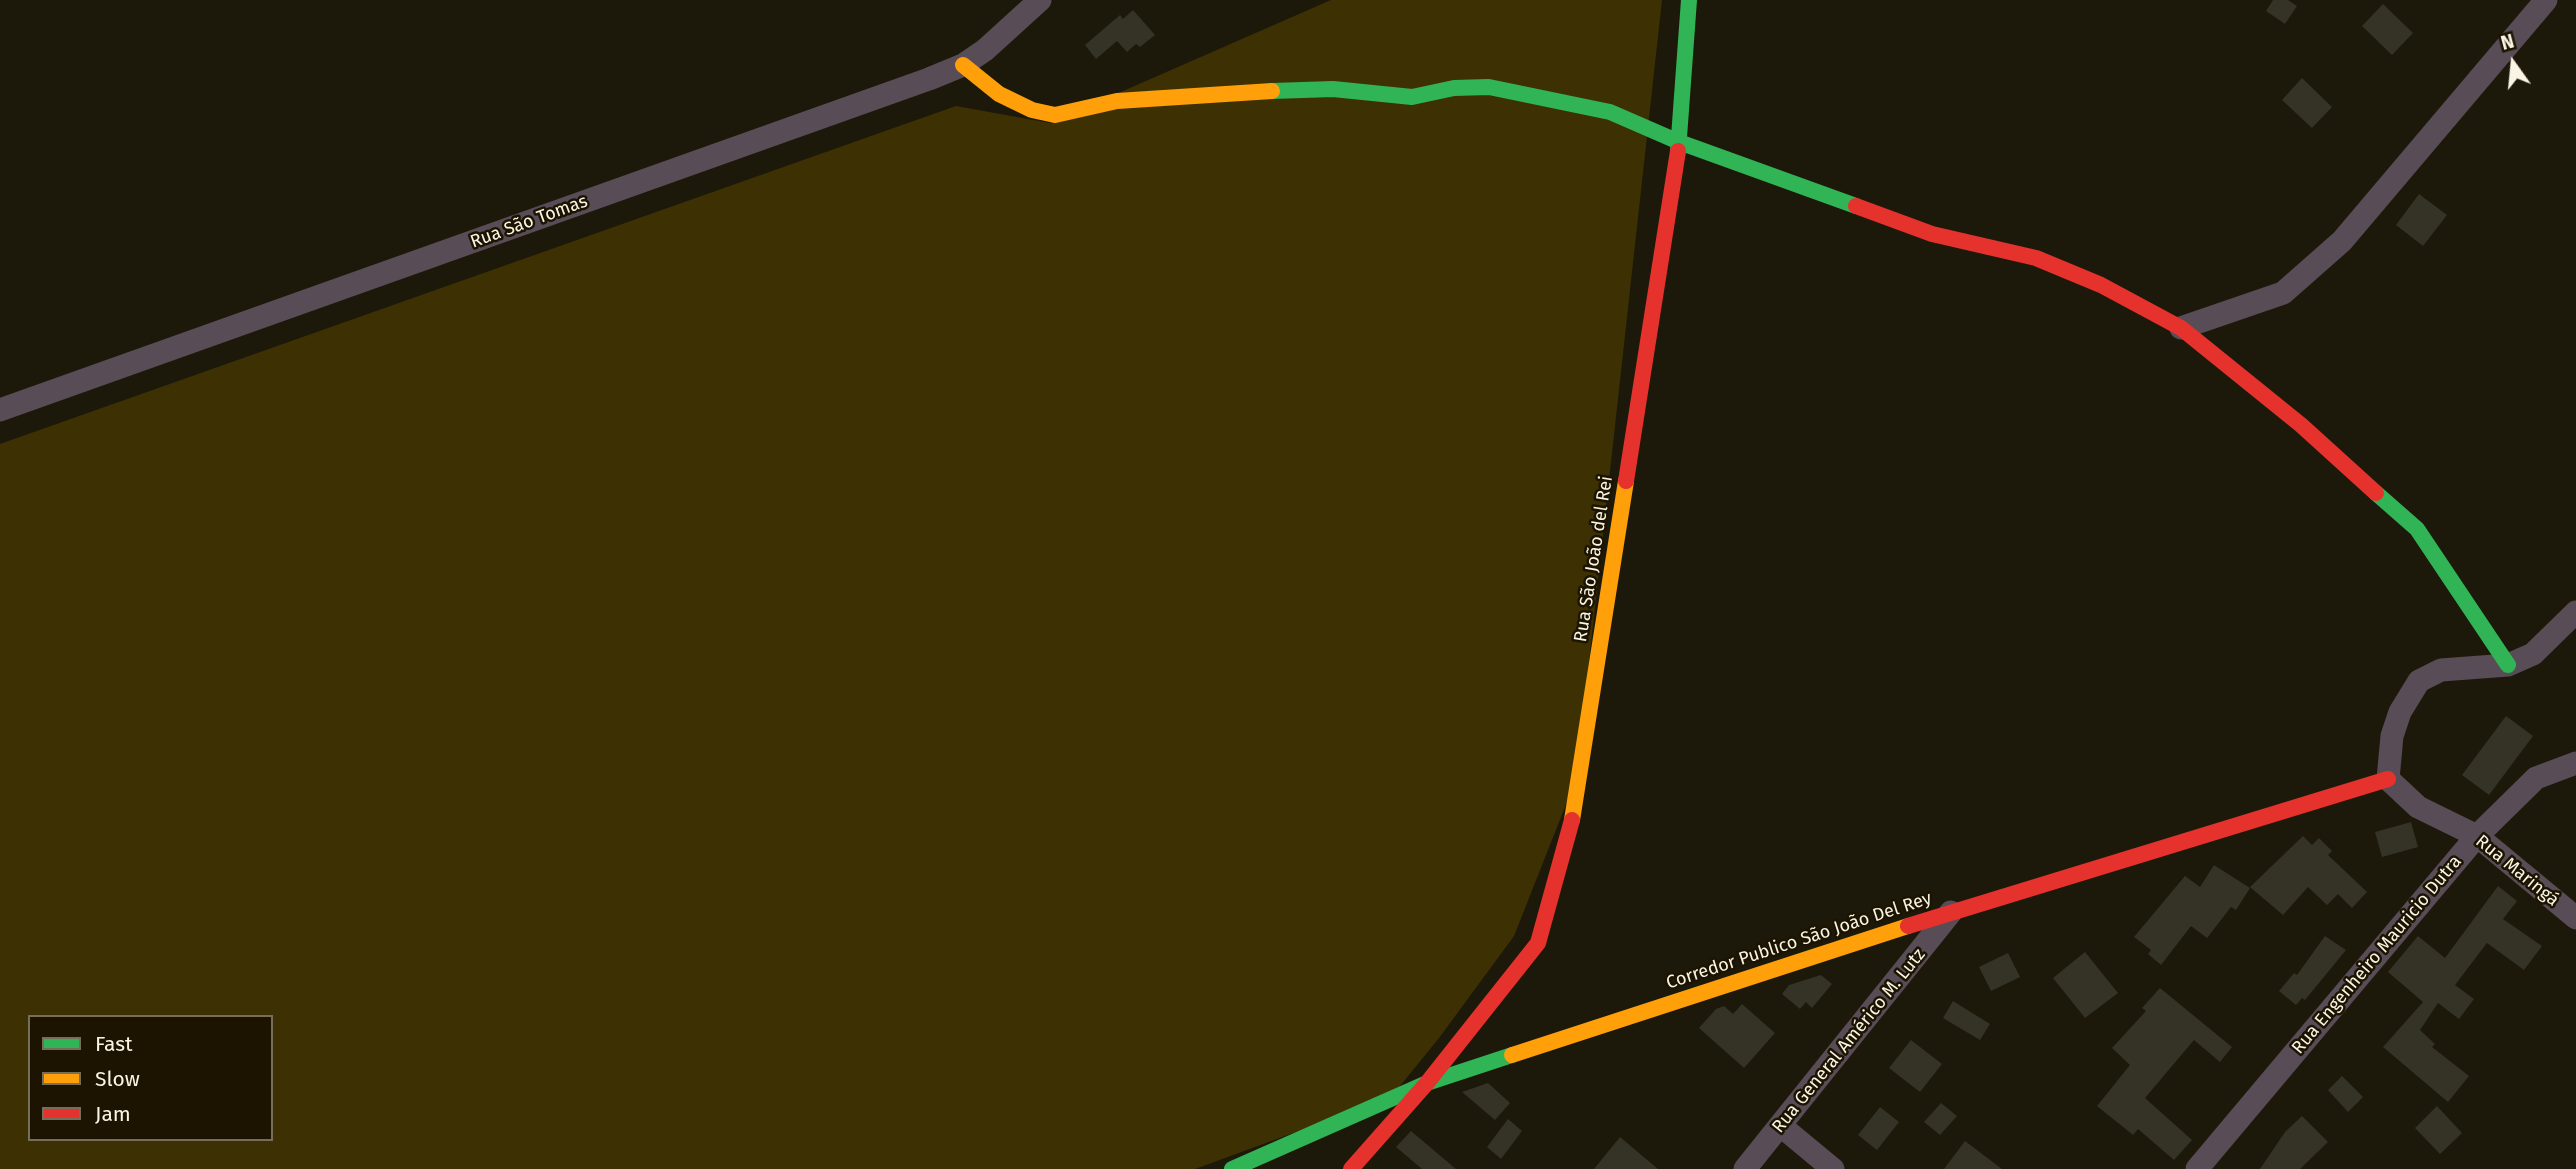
<!DOCTYPE html>
<html>
<head>
<meta charset="utf-8">
<style>
	body { margin:0 }
	#map { position:relative; width:2576px; height:1169px; overflow:hidden; background:#1d190a; font-family:"Fira Sans",sans-serif }
	canvas { display:block }
	.legend { position:absolute; left:28px; top:1015px; width:245px; height:126px; box-sizing:border-box; background:#1c1400; border:2px solid #746e5b; margin:0; padding:9px 12px; list-style:none; font-size:21px; color:#f9f4e4 }
	.legend li { display:flex; align-items:center; gap:14px; height:35px }
	.legend b { width:35px; border:2px solid #746e5b }
	.north { position:absolute; left:2478px; top:28px; width:70px; height:70px; -webkit-text-stroke:5px #1c1400; paint-order:stroke; rotate:345deg; font-size:19px; font-weight:700; line-height:28px; text-align:center; color:#f9f4e4 }
	.north::after { content:''; display:block; margin:auto; width:24px; height:32px; background:#f9f4e4; clip-path:polygon(50% 0,100% 100%,50% 72%,0 100%) }
</style>
</head>
<body>
<div id="map">
<canvas width="2576" height="1169"></canvas>
<ul class="legend">
<li><b style="height:9px;background:#30b455"></b>Fast</li>
<li><b style="height:9px;background:#ff9f0a"></b>Slow</li>
<li><b style="height:9px;background:#e5322d"></b>Jam</li>
</ul>
<div class="north">N</div>
</div>
<script>
const g = document.querySelector('canvas').getContext('2d');
g.lineJoin = 'round';
function fillPath(path, color) { g.fillStyle = color; g.fill(path, 'evenodd'); }
const toPath = rows => new Path2D(rows.map(r => 'M' + r).join(''));
function strokePath(path, color, width, dash) { g.strokeStyle = color; g.lineWidth = width; g.lineCap = dash ? 'butt' : 'round'; g.setLineDash(dash || []); g.stroke(path); }
function drawText(font, color, halo, rows, align = 'center') {
  g.font = font + ' "Fira Sans",sans-serif'; g.lineWidth = 5; g.setLineDash([]); g.textBaseline = 'middle'; g.strokeStyle = halo; g.fillStyle = color; for (const [text, x, y, turn = 0] of rows) {
    g.save(); g.translate(x, y); g.rotate((+turn || 0) * Math.PI / 180); g.textAlign = isNaN(turn) ? turn : align; if (halo) g.strokeText(text, 0, 0); g.fillText(text, 0, 0); g.restore();
  }
}
const green = toPath([
	[1331,0,1662,0,1576,779,1514,936,1439,1038,1391,1097,1195,1169,0,1169,0,444,956,106,1050,123],
	[30,1017,271,1017,271,1139,30,1139]
]);
const building = toPath([
	[2273,0,2288,0,2297,6,2285,24,2266,11],
	[2383,4,2413,33,2392,55,2362,26],
	[1133,10,1155,35,1140,47,1136,44,1127,52,1117,41,1096,59,1085,45,1120,15,1123,19],
	[2302,78,2332,107,2312,128,2282,100],
	[2419,194,2447,215,2423,246,2396,225],
	[2506,716,2533,736,2489,795,2462,775],
	[2411,822,2418,847,2382,857,2375,832],
	[2303,836,2312,845,2319,838,2332,851,2328,855,2367,892,2352,908,2338,894,2327,905,2308,887,2283,915,2250,887],
	[2214,865,2250,888,2236,910,2231,907,2207,938,2191,926,2161,965,2148,954,2151,950,2134,937,2185,876,2200,887],
	[2498,886,2517,901,2503,919,2542,946,2524,970,2487,943,2455,985,2474,999,2459,1019,2438,1003,2420,1030,2435,1044,2432,1047,2469,1076,2448,1102,2383,1047,2423,1002,2388,972,2418,936,2445,958],
	[2325,936,2346,950,2305,1000,2302,998,2296,1005,2279,991,2294,973,2297,975],
	[2085,952,2118,993,2085,1018,2053,978],
	[2008,953,2020,977,1991,991,1979,967],
	[1821,975,1832,984,1812,1008,1806,1002,1800,1009,1782,994,1789,985],
	[2160,988,2232,1047,2220,1062,2194,1040,2145,1098,2192,1140,2174,1160,2138,1129,2133,1135,2097,1106,2130,1065,2112,1048,2146,1011,2142,1008],
	[1953,1001,1990,1024,1980,1040,1943,1018],
	[1742,1004,1775,1033,1744,1068,1699,1028,1716,1009,1724,1006,1733,1014],
	[1911,1040,1942,1064,1920,1092,1889,1068],
	[2342,1076,2363,1097,2348,1112,2328,1090],
	[1488,1083,1510,1103,1495,1120,1462,1092],
	[1941,1103,1957,1116,1940,1135,1924,1122],
	[2437,1106,2462,1133,2440,1154,2415,1128],
	[1880,1107,1899,1122,1877,1150,1858,1135],
	[2302,1116,2328,1142,2300,1169,2260,1169,2285,1132],
	[1508,1119,1522,1131,1501,1159,1487,1147],
	[1411,1131,1456,1169,1422,1169,1396,1147],
	[1620,1137,1658,1169,1594,1169],
	[1965,1141,2002,1169,1944,1169]
]);
const street = toPath([
	[2181,328,2283,293,2342,241,2546,0],
	[0,410,929,79,963,65,985,50,1040,0],
	[2576,612,2533,654,2508,665,2441,670,2419,681,2400,712,2392,736,2388,779,2418,807,2477,836,2576,918],
	[1781,1126,1833,1169],
	[1745,1169,1951,912],
	[2197,1169,2477,836,2536,778,2576,763]
]);
const fast = toPath([
	[1272,91,1333,89,1412,97,1454,88,1489,87,1610,112,1679,142,1856,206],
	[1678,151,1689,0],
	[2376,493,2417,529,2508,665],
	[1232,1169,1427,1083,1512,1055]
]);
const slow = toPath([
	[963,65,999,94,1032,110,1055,115,1117,101,1272,91],
	[1572,820,1626,481],
	[1512,1055,1908,926]
]);
const jam = toPath([
	[1856,206,1932,234,2036,258,2101,285,2181,328,2301,425,2376,493],
	[1626,481,1678,151],
	[1908,926,2388,779],
	[1351,1169,1427,1083,1538,943,1572,820]
]);
const streetNames = [
	["Rua São Tomas",529,222,-20],
	["Rua São João del Rei",1594,559,-81],
	["Rua Maringá",2517,871,39],
	["Corredor Publico São João Del Rey",1799,941,-18],
	["Rua Engenheiro Mauricio Dutra",2377,955,-50],
	["Rua General Américo M. Lutz",1849,1041,-51]
];
fillPath(green, '#3d3103');
fillPath(building, '#353226');
strokePath(street, '#584c56', 23);
strokePath(fast, '#30b455', 16);
strokePath(slow, '#ff9f0a', 16);
strokePath(jam, '#e5322d', 16);
drawText('18px', '#f9f4e4', '#1c1400', streetNames);
</script>
</body>
</html>
